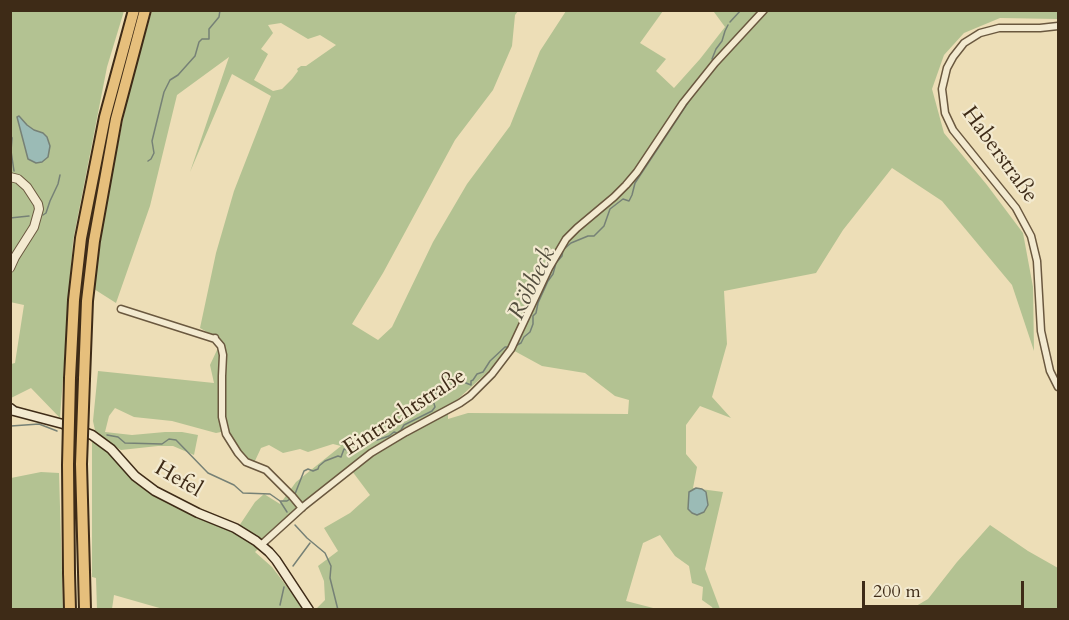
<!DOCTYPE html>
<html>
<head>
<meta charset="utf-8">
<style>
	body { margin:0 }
	#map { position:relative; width:1069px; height:620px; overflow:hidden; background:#eddeb7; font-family:Cardo,serif }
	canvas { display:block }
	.frame { position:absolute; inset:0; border:12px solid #3e2b17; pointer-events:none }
	.scale { position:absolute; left:862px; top:581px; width:162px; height:27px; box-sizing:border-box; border:3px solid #3e2b17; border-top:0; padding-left:8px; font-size:18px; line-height:21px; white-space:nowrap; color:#3e2b17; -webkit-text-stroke:4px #f3ead0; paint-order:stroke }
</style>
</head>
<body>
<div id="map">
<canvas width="1069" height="620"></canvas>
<div class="frame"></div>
<div class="scale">200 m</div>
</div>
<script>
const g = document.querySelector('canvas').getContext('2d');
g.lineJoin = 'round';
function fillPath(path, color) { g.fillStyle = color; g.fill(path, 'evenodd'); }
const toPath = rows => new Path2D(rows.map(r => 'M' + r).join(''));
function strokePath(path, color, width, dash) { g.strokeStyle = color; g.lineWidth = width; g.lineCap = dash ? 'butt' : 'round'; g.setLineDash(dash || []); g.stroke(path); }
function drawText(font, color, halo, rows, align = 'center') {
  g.font = font + ' Cardo,serif'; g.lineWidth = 4.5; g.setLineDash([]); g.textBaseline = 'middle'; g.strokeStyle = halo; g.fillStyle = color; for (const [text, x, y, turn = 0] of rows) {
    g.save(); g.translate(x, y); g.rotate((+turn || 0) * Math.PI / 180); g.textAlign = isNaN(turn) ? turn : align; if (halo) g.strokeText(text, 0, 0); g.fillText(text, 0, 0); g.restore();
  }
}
const green = toPath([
	[11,11,124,11,107,67,73,241,60,418,31,388,11,398,11,364,15,363,24,305,10,302],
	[152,11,518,11,515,15,512,46,493,90,455,140,383,273,352,324,378,340,392,327,433,242,467,184,510,126,540,51,566,11,663,11,640,43,666,59,656,71,674,88,700,59,725,27,714,12,714,11,1058,11,1057,19,1000,18,964,33,944,55,932,89,944,133,987,185,1023,233,1033,287,1034,351,1012,285,942,201,892,168,843,230,816,273,724,291,727,344,712,397,731,418,700,406,686,425,686,454,697,467,693,488,723,492,705,569,720,609,713,609,712,607,702,600,703,587,692,583,689,566,675,556,660,535,643,543,626,601,657,609,316,609,325,600,324,581,318,566,338,551,324,528,350,513,370,495,349,467,288,520,255,552,272,567,304,609,163,609,114,595,112,609,97,609,96,578,92,577,92,435,135,477,237,529,255,502,264,494,280,504,296,482,341,446,333,444,308,452,300,449,283,453,269,445,261,448,254,463,241,455,226,431,216,433,172,421,134,417,115,408,109,416,105,432,132,435,165,432,182,432,198,435,194,455,173,446,158,446,121,450,96,435,93,421,98,371,214,383,210,365,217,350,219,339,200,328,216,253,234,191,271,96,232,74,190,172,229,57,177,95,150,206,116,303,94,289,106,203,129,91],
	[281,23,308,39,320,35,336,45,306,66,301,66,297,69,298,71,292,79,282,89,273,91,254,80,268,54,261,49,273,33,268,25],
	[509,348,542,366,585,373,615,396,629,400,628,414,468,413,448,419,448,408,503,358],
	[41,472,59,473,63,609,11,609,11,478],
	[990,525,1028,551,1058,568,1058,609,911,609,928,599,957,562]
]);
const water = toPath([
	[19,116,27,125,34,130,43,133,47,137,50,146,48,157,42,162,36,163,28,159,17,117,19,116],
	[696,488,702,489,706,492,708,505,704,512,697,515,692,513,688,509,689,492,696,488]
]);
const stream = toPath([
	[730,22,741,10],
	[712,59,716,49,722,41,725,31,728,25],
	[10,135,12,138,11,151,14,171],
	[148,161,151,159,154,153,152,141,164,92,170,80,178,75,195,56,199,42,202,39,209,39,209,29,219,17,220,10],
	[10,198,11,185],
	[10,199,11,216],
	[43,215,46,213,50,201,58,184,60,175],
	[10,218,29,216],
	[515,346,521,343,524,337,530,332,533,324,533,316,536,313,538,303,548,281,553,274,556,263,562,256,563,250,571,243,588,236,594,236,604,226,610,209,623,199,629,201,632,195,635,183,693,95],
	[11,426,39,424,57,431],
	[107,435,118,437,125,443,162,444,169,439,176,440,208,473,234,485,243,493,270,494,280,501,287,512],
	[295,494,304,471,308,469,313,471,318,469,319,466,325,461,338,456,341,457,344,449,347,450,353,443,361,442,369,437,377,440,389,436,394,432,397,433,401,430,404,425,432,411,435,407,433,400,428,398,427,396,441,391,444,388,449,389,453,383,460,384,461,381,471,385,471,381,473,380,477,374,483,372,490,361,505,347,510,347],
	[280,501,287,501,290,499],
	[295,525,307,538,325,553,331,566,330,578,338,610],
	[293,566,310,543],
	[280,605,284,587]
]);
const minor = toPath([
	[1058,26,1040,28,999,28,980,33,964,43,953,57,947,68,942,89,945,113,953,130,1016,208,1031,236,1037,261,1041,331,1050,371,1058,387],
	[121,309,215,339],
	[215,338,215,339,221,346,223,355,222,376,222,417,226,434,238,453,246,462,266,470,292,496,302,508],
	[261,545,304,506,371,453,406,432,460,403,470,396,492,374,511,349,549,268,566,239,577,228,614,197,626,185,637,172,683,103,715,63,764,10]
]);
const tertiary = toPath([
	[10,177,18,179,27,187,38,204,39,209,34,227,15,257,10,268]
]);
const secondary = toPath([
	[10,408,14,411,63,424,92,435,111,449,135,476,155,491,198,513,235,528,256,541,269,552,276,560,309,610]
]);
const motorway = toPath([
	[70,378,74,300,81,238,105,117,134,10],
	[84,379,87,301,94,241,116,119,145,10],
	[84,572,85,610],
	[69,573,70,610]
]);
const motorwayBridge = toPath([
	[84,572,81,464,84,379],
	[69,573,68,465,70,378]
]);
const streetNames = [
	["Haberstraße",999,155,54],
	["Eintrachtstraße",405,413,-33],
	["Hefel",178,480,30]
];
const waterNames = [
	["Röbbeck",533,284,-64]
];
fillPath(green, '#b3c292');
fillPath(water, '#9bbbb6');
strokePath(water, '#768176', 1.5);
strokePath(stream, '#768176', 1.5);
strokePath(minor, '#6a583f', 9);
strokePath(tertiary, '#6a583f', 10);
strokePath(secondary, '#3e2b17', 11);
strokePath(motorway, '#3e2b17', 14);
strokePath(minor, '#f3ead0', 6);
strokePath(tertiary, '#f3ead0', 8);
strokePath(secondary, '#f3ead0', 8);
strokePath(motorway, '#e6bf7c', 10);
strokePath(motorwayBridge, '#3e2b17', 14, []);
strokePath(motorwayBridge, '#e6bf7c', 10);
drawText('22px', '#3e2b17', '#f3ead0', streetNames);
drawText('italic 24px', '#554f3f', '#f3ead0', waterNames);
</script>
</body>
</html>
